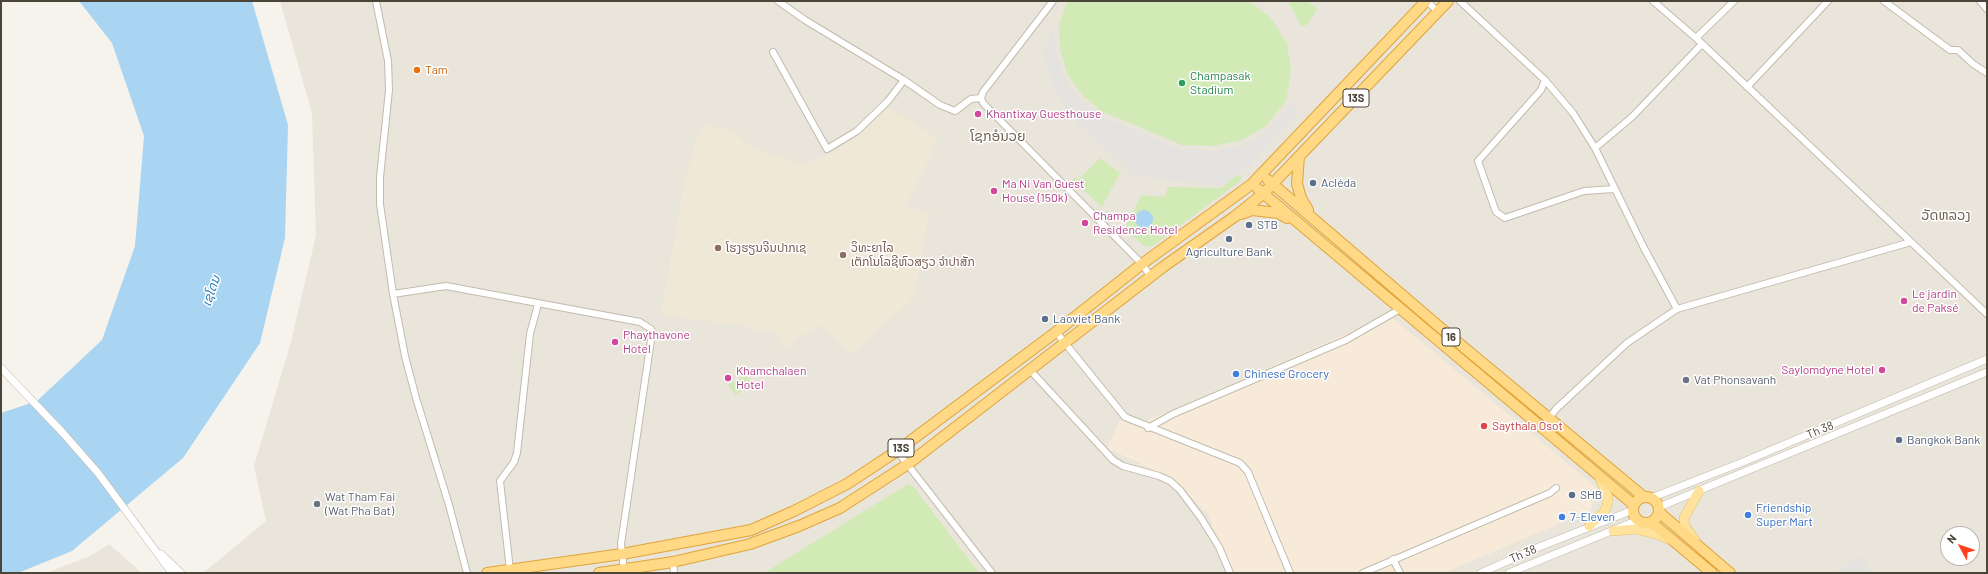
<!DOCTYPE html>
<html>
<head>
<meta charset="utf-8">
<style>
	body { margin:0 }
	#map { position:relative; width:1988px; height:574px; overflow:hidden; background:#f6f3ec; font-family:Barlow,sans-serif }
	canvas { display:block }
	.frame { position:absolute; inset:0; border:2px solid #4b4439; pointer-events:none }
	.north { position:absolute; left:1940px; top:526px; width:40px; height:40px; box-sizing:border-box; background:#fff; border:1px solid #b7b4b0; border-radius:50%; rotate:310deg; font-size:11px; font-weight:700; line-height:16px; text-align:center; color:#4b4439 }
	.north::after { content:''; display:block; margin:auto; width:14px; height:18px; background:#fc3f1d; clip-path:polygon(50% 0,100% 100%,50% 72%,0 100%) }
</style>
</head>
<body>
<div id="map">
<canvas width="1988" height="574"></canvas>
<div class="frame"></div>
<div class="north">N</div>
</div>
<script>
const g = document.querySelector('canvas').getContext('2d');
g.lineJoin = 'round';
function fillPath(path, color) { g.fillStyle = color; g.fill(path, 'evenodd'); }
const toPath = rows => new Path2D(rows.map(r => 'M' + r).join(''));
function strokePath(path, color, width, dash) { g.strokeStyle = color; g.lineWidth = width; g.lineCap = dash ? 'butt' : 'round'; g.setLineDash(dash || []); g.stroke(path); }
function drawText(font, color, halo, rows, align = 'center') {
  g.font = font + ' Barlow,"Noto Sans Lao",sans-serif'; g.lineWidth = 3; g.setLineDash([]); g.textBaseline = 'middle'; g.strokeStyle = halo; g.fillStyle = color; for (const [text, x, y, turn = 0] of rows) {
    g.save(); g.translate(x, y); g.rotate((+turn || 0) * Math.PI / 180); g.textAlign = isNaN(turn) ? turn : align; if (halo) g.strokeText(text, 0, 0); g.fillText(text, 0, 0); g.restore();
  }
}
const residential = toPath([
	[280,1,1987,1,1987,573,203,573,266,521,254,466,291,342,316,235,312,113],
	[1948,534,1972,534,1972,558,1948,558],
	[109,544,142,573,46,573,90,556]
]);
const commercial = toPath([
	[1389,315,1596,487,1591,510,1444,573,1231,573,1207,513,1173,479,1107,448,1120,420,1135,426]
]);
const education = toPath([
	[889,107,938,139,906,206,929,213,915,297,853,353,819,325,783,349,775,329,765,333,745,326,661,315,684,184,695,141,707,125,732,130,751,147,800,164,827,156,860,134]
]);
const green = toPath([
	[1068,1,1249,1,1271,18,1287,43,1291,71,1286,101,1265,127,1242,140,1214,146,1182,145,1101,111,1081,94,1067,73,1060,48,1059,25],
	[1288,1,1307,1,1315,7,1317,9,1307,25,1301,26],
	[1100,158,1120,173,1102,207,1072,180,1075,177,1078,180],
	[1237,175,1239,175,1242,178,1240,181,1154,245,1147,247,1143,245,1124,230,1141,195,1165,197,1168,187,1221,188],
	[1140,210,1146,210,1152,215,1153,218,1146,227,1140,227],
	[746,375,752,385,735,395,728,385],
	[908,484,913,486,979,573,764,573]
]);
const parking = toPath([
	[1054,25,1055,49,1063,76,1078,97,1099,115,1181,150,1215,151,1244,145,1268,131,1291,103,1299,113,1250,166,1220,186,1136,176,1077,124,1054,90,1043,53],
	[1861,556,1872,573,1835,573]
]);
const water = toPath([
	[79,1,252,1,288,125,285,238,260,343,183,458,72,551,18,573,1,573,1,413,37,401,102,340,135,246,144,136,112,43],
	'1135 219a9 9 0 1 1 18 0a9 9 0 1 1-18 0Z'
]);
const minor = toPath([
	[376,1,388,61,389,90,380,177,380,204,393,294,405,356,416,398,449,505,467,573],
	[778,1,805,20,904,80,940,105,955,111,971,99,981,98],
	[1053,1,983,92,981,98,983,103,1142,264,1151,277],
	[1427,1,1438,12],
	[1460,1,1545,80,1573,113,1595,148,1632,117,1702,44],
	[1653,1,1696,38,1987,314],
	[1884,1,1950,50,1958,50,1973,64,1987,73],
	[1980,1,1987,9],
	[1696,38,1734,1],
	[773,52,827,149,857,131,888,101,904,80],
	[1545,80,1541,90,1478,161,1496,212,1505,218,1584,191,1614,189],
	[1747,87,1828,1],
	[1595,148,1643,246,1677,309,1911,242],
	[393,294,446,286,640,322,651,329,652,333,621,544,624,570],
	[1056,332,1125,417,1240,463,1248,472,1290,573],
	[1030,370,1113,460,1123,466,1159,476,1170,481,1180,490,1201,518,1219,547,1230,573],
	[1547,421,1556,409,1627,343,1677,309],
	[1148,428,1173,414,1346,340,1402,308],
	[897,451,992,573],
	[1393,559,1400,573],
	[673,562,674,573],
	[510,570,500,481,514,462,517,453,530,334,538,304],
	[1363,573,1550,493,1556,488]
]);
const tertiary = toPath([
	[1,368,63,433,98,473,172,573],
	[1651,498,1743,462,1987,359],
	[1659,507,1987,372],
	[161,554,181,573],
	[1481,573,1539,547,1633,510],
	[1509,573,1638,520]
]);
const primary = toPath([
	[1589,526,1604,512,1607,506,1608,497,1599,476],
	[1613,531,1636,529,1659,535,1668,539],
	[1695,540,1685,526,1684,518,1699,491]
]);
const trunk = toPath([
	[1299,156,1297,184,1301,198,1308,210],
	[1268,180,1449,335,1644,497],
	[1258,189,1634,505],
	[1241,214,1252,210,1278,213,1287,218],
	'1633 510a13 13 0 1 1 26 0a13 13 0 1 1-26 0Z',
	[1660,513,1730,573],
	[1652,523,1712,573],
	[487,573,622,554,751,530,794,511,847,484,897,451,1056,332,1142,264,1252,184,1426,1],
	[599,573,673,562,750,544,799,526,840,508,908,464,1163,267,1234,217,1263,194,1448,1]
]);
const markers = [
	[417,70,4,"#e8710a"],
	[1182,83,4,"#2e9e5b"],
	[978,114,4,"#d1479c"],
	[1313,183,4,"#5c6f8a"],
	[994,191,4,"#d1479c"],
	[1085,223,4,"#d1479c"],
	[1249,225,4,"#5c6f8a"],
	[1229,239,4,"#5c6f8a"],
	[718,248,4,"#8d6e63"],
	[843,255,4,"#8d6e63"],
	[1904,301,4,"#d1479c"],
	[1045,319,4,"#5c6f8a"],
	[615,342,4,"#d1479c"],
	[1882,370,4,"#d1479c"],
	[1236,374,4,"#3f7fe0"],
	[728,378,4,"#d1479c"],
	[1686,380,4,"#6b7280"],
	[1484,426,4,"#e0444e"],
	[1899,440,4,"#5c6f8a"],
	[1572,495,4,"#5c6f8a"],
	[317,504,4,"#6b7280"],
	[1748,515,4,"#3f7fe0"],
	[1562,517,4,"#3f7fe0"]
];
const shields = [
	[1356,98,26],
	[1451,337,18],
	[901,448,26]
];
const shieldNames = [
	["13S",1356,98],
	["16",1451,337],
	["13S",901,448]
];
const foodNames = [
	["Tam",425,70]
];
const leisureNames = [
	["Champasak",1190,76],
	["Stadium",1190,90]
];
const hotelNames = [
	["Khantixay Guesthouse",986,114],
	["Ma Ni Van Guest",1002,184],
	["House (150k)",1002,198],
	["Champa",1093,216],
	["Residence Hotel",1093,230],
	["Le jardin",1912,294],
	["de Paksé",1912,308],
	["Phaythavone",623,335],
	["Hotel",623,349],
	["Saylomdyne Hotel",1874,370,"right"],
	["Khamchalaen",736,371],
	["Hotel",736,385]
];
const serviceNames = [
	["Acléda",1321,183],
	["STB",1257,225],
	["Agriculture Bank",1229,252,"center"],
	["Laoviet Bank",1053,319],
	["Bangkok Bank",1907,440],
	["SHB",1580,495]
];
const educationNames = [
	["ໂຮງຮຽນຈີນປາກເຊ",726,248],
	["ວິທະຍາໄລ",851,248],
	["ເຕັກໂນໂລຊີຫົວສຽວ ຈຳປາສັກ",851,262]
];
const shopNames = [
	["Chinese Grocery",1244,374],
	["Friendship",1756,508],
	["Super Mart",1756,522],
	["7-Eleven",1570,517]
];
const worshipNames = [
	["Vat Phonsavanh",1694,380],
	["Wat Tham Fai",325,497],
	["(Wat Pha Bat)",325,511]
];
const healthNames = [
	["Saythala Osot",1492,426]
];
const streetNames = [
	["Th 38",1820,430,-23],
	["Th 38",1523,554,-24]
];
const waterNames = [
	["ເຊໂດນ",211,291,-71]
];
const quarterNames = [
	["ໂຊກອໍນວຍ",998,136],
	["ວັດຫລວງ",1946,215]
];
fillPath(residential, '#eae5da');
fillPath(commercial, '#f7ead8');
fillPath(education, '#efe8d6');
fillPath(green, '#d2eab5');
fillPath(parking, '#e5e3e0');
fillPath(water, '#a9d4f2');
strokePath(minor, '#c2bbae', 8);
strokePath(tertiary, '#c2bbae', 8);
strokePath(primary, '#e6c16a', 10);
strokePath(trunk, '#e0a43c', 12);
strokePath(minor, '#fff', 6);
strokePath(tertiary, '#fff', 7);
strokePath(primary, '#ffe39c', 9);
strokePath(trunk, '#ffd985', 10);
for (const [x, y, r, color] of markers) { const dot = new Path2D(); dot.arc(x, y, r, 0, 2 * Math.PI); g.fillStyle = color; g.fill(dot); strokePath(dot, '#fff', 1.5); }
for (const [x, y, w] of shields) { const box = new Path2D(); box.roundRect(x - w / 2, y - 9, w, 18, 3); g.fillStyle = '#fff'; g.fill(box); strokePath(box, '#4b4439', 1); }
drawText('bold 11px', '#4b4439', null, shieldNames);
drawText('12px', '#c56008', '#fff', foodNames, 'left');
drawText('12px', '#27864d', '#fff', leisureNames, 'left');
drawText('12px', '#b23c85', '#fff', hotelNames, 'left');
drawText('12px', '#4e5e75', '#fff', serviceNames, 'left');
drawText('12px', '#785e54', '#fff', educationNames, 'left');
drawText('12px', '#366cbe', '#fff', shopNames, 'left');
drawText('12px', '#5b616d', '#fff', worshipNames, 'left');
drawText('12px', '#be3a42', '#fff', healthNames, 'left');
drawText('12px', '#4b4439', '#fff', streetNames);
drawText('italic 13px', '#2e7ab2', '#fff', waterNames);
drawText('14px', '#6e6250', '#fff', quarterNames);
</script>
</body>
</html>
